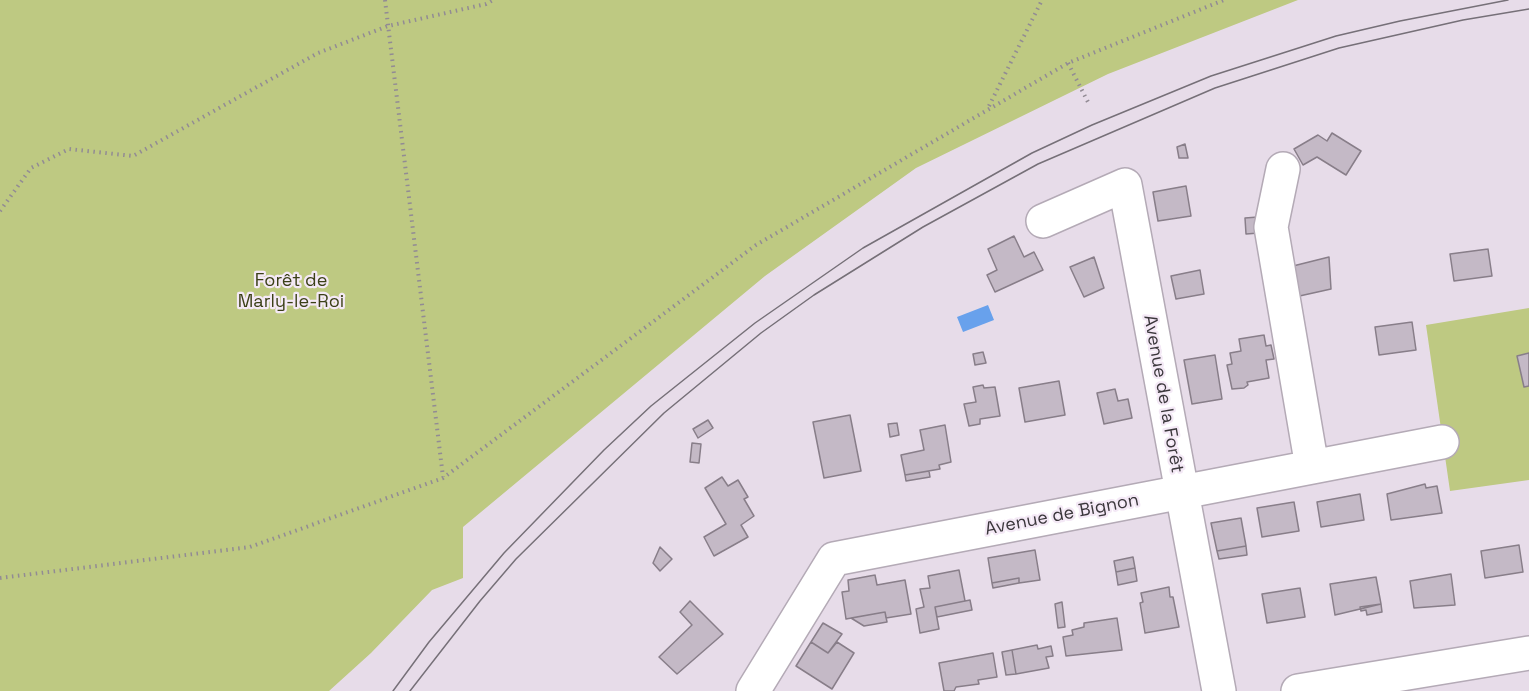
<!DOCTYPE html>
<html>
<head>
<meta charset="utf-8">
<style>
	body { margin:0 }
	canvas { display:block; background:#e7dce9 }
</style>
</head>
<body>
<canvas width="1529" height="691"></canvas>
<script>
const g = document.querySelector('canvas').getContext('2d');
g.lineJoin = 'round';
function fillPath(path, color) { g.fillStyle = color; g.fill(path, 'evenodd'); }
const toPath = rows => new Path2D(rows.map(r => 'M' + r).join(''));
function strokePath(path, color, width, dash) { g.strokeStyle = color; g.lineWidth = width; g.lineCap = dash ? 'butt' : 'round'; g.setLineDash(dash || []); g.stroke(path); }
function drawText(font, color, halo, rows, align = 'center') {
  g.font = font + ' "Space Grotesk",sans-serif'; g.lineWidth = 4.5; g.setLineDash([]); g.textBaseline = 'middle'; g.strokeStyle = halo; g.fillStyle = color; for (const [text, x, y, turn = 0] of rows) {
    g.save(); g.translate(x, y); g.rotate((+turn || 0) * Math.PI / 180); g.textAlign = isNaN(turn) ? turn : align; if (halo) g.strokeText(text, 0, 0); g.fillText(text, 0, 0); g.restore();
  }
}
const green = toPath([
	[0,0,1298,0,1108,74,916,168,765,276,463,527,463,578,432,590,371,653,329,691,0,691],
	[1529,308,1529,480,1450,491,1426,325]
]);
const water = toPath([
	[988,305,994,320,963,332,957,317]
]);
const building = toPath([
	[1332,133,1361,151,1346,175,1317,157,1303,165,1294,149,1318,135,1327,141,1332,133],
	[1185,144,1188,158,1179,158,1177,147,1185,144],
	[1186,186,1191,216,1158,221,1153,192,1186,186],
	[1258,217,1259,233,1246,234,1245,218,1258,217],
	[1014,236,1024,257,1034,252,1043,270,995,292,987,275,997,270,988,249,1014,236],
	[1488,249,1492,276,1454,281,1450,254,1488,249],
	[1094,257,1104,288,1084,297,1070,267,1094,257],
	[1329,257,1331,289,1295,297,1289,267,1329,257],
	[1200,270,1204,294,1176,299,1171,276,1200,270],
	[1412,322,1416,350,1379,355,1375,327,1412,322],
	[1264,335,1266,346,1271,345,1274,359,1266,360,1269,378,1247,382,1248,385,1244,388,1232,389,1227,365,1232,364,1230,353,1241,351,1239,339,1264,335],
	[983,352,986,363,975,365,973,354,983,352],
	[1529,353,1529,386,1524,387,1517,356,1529,353],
	[1215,355,1222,399,1192,404,1184,360,1215,355],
	[1059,381,1065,415,1025,422,1019,388,1059,381],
	[983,385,984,388,995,387,1000,416,980,419,980,424,969,426,964,404,976,402,973,387,983,385],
	[1115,389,1118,401,1128,399,1132,418,1104,424,1097,393,1115,389],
	[850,415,861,471,824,478,813,422,850,415],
	[708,420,713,428,698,438,693,429,708,420],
	[897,423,899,435,890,437,888,424,897,423],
	[945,425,951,462,939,465,940,469,905,475,901,455,924,450,920,430,945,425],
	[692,443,701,444,699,463,690,462,692,443],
	[929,471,930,477,906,481,905,475,929,471],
	[722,477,728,486,738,480,748,497,744,499,754,516,741,525,748,537,714,556,704,537,726,524,705,488,722,477],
	[1425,484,1426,488,1437,486,1442,513,1391,520,1387,494,1425,484],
	[1360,494,1364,520,1321,527,1317,502,1360,494],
	[1294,502,1299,531,1262,537,1257,508,1294,502],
	[1241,518,1246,546,1217,551,1211,523,1241,518],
	[1519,545,1523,572,1485,578,1481,551,1519,545],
	[1246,546,1247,555,1219,559,1217,551,1246,546],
	[660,547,672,559,660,571,653,563,660,547],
	[1035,550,1040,580,1019,583,1019,578,992,583,988,558,1035,550],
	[1133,557,1135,568,1116,572,1114,561,1133,557],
	[1135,568,1137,581,1118,585,1116,572,1135,568],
	[959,570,965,601,935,607,939,629,920,633,916,609,924,607,920,589,930,588,928,576,959,570],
	[1451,574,1455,605,1414,608,1410,581,1451,574],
	[875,575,877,585,905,580,911,614,886,618,885,612,846,619,842,592,849,591,848,580,875,575],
	[1376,577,1381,604,1335,615,1330,584,1376,577],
	[1019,578,1019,583,993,588,992,583,1019,578],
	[1169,587,1170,597,1173,597,1179,627,1145,633,1140,603,1143,602,1141,593,1169,587],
	[1300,588,1305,617,1267,623,1262,594,1300,588],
	[970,600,972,610,937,617,935,607,970,600],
	[690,601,723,634,677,674,659,657,692,625,680,612,690,601],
	[1062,602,1065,627,1058,628,1055,604,1062,602],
	[1381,604,1382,612,1367,615,1366,610,1361,611,1360,607,1381,604],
	[885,612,887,622,864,626,851,618,885,612],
	[1117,618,1122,650,1066,656,1063,637,1073,635,1072,630,1084,627,1084,623,1117,618],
	[823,623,842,634,828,653,811,642,823,623],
	[811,642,828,653,837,642,854,653,832,689,796,666,811,642],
	[1037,645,1038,649,1051,646,1053,656,1046,657,1049,668,1016,674,1012,650,1037,645],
	[1012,650,1016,674,1006,675,1002,652,1012,650],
	[993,653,997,677,978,680,979,684,956,687,954,691,944,691,939,663,993,653]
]);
const path = toPath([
	[385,0,443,477],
	[1068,63,1089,104],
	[989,106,1042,0],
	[0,211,31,168,69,149,133,156,318,53,388,26,486,4,493,0],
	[0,578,250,547,443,478,756,245,1068,63,1224,0]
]);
const minor = toPath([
	[1283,169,1271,227,1312,467],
	[1043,221,1125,185,1219,691],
	[753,691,834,559,1442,442],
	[1298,691,1529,653]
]);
const tram = toPath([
	[393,691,429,642,504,553,604,450,651,406,755,323,863,248,1032,153,1092,125,1211,76,1336,36,1400,21,1508,0],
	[410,691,480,601,516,559,664,413,761,333,814,295,923,227,1038,164,1215,88,1339,48,1463,20,1529,9]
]);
const parkNames = [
	["Forêt de",291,281],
	["Marly-le-Roi",291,302]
];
const streetNames = [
	["Avenue de la Forêt",1163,394,80],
	["Avenue de Bignon",1062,515,-11]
];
fillPath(green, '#bec982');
fillPath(water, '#68a1ec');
fillPath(building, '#c4b9c6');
strokePath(building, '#887e89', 1.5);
strokePath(minor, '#b4aab6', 36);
strokePath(path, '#928b94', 4, [1.5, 4.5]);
strokePath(minor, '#fff', 33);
strokePath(tram, '#767078', 1.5);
drawText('18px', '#3b4017', '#f4e9f6', parkNames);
drawText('18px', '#3b373c', '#f4e9f6', streetNames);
</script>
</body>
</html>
